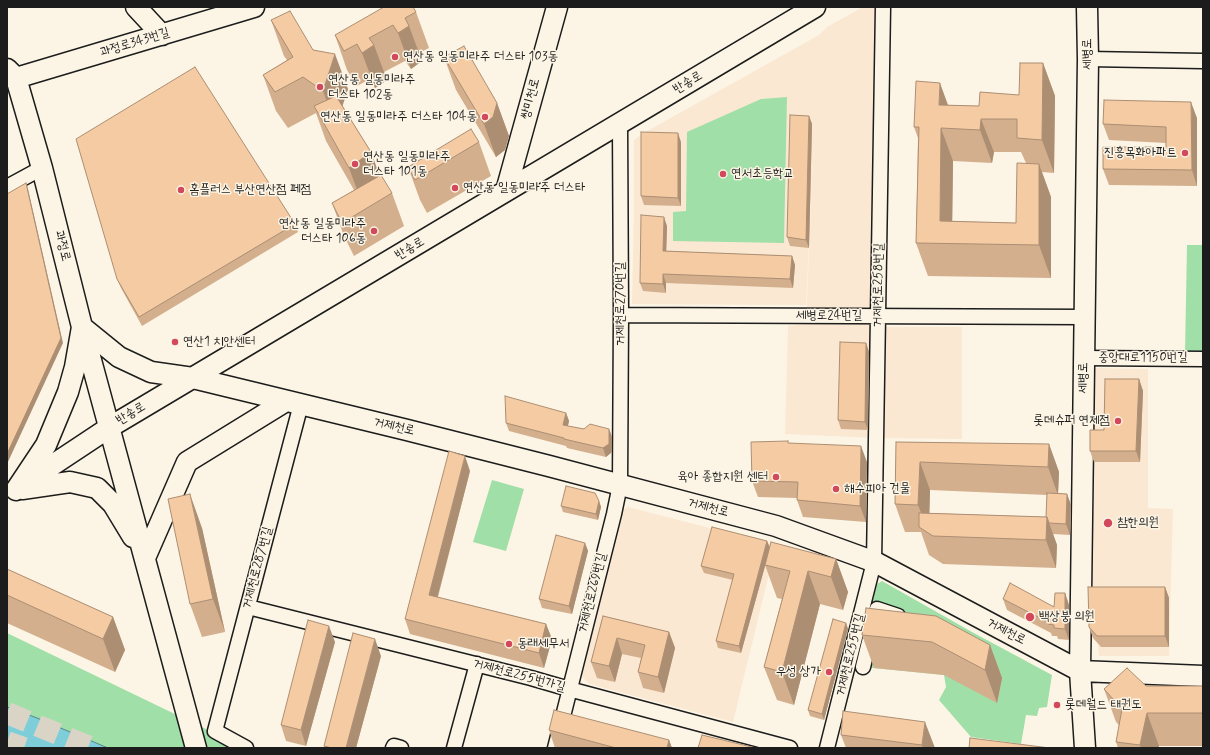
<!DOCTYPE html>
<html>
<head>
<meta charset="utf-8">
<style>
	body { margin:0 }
	#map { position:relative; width:1210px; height:755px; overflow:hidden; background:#fcf5e5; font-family:Mynerve,sans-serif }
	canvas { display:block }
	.frame { position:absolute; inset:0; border:8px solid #1c1c1c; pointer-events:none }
</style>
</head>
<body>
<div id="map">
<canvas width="1210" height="755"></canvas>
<div class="frame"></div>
</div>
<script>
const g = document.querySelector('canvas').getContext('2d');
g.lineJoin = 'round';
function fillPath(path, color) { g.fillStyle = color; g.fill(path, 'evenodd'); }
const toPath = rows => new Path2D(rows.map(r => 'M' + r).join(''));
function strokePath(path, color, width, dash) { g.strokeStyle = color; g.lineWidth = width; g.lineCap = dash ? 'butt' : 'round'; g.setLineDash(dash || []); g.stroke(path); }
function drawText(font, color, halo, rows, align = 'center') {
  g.font = font + ' Mynerve,"Poor Story",sans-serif'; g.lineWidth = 3; g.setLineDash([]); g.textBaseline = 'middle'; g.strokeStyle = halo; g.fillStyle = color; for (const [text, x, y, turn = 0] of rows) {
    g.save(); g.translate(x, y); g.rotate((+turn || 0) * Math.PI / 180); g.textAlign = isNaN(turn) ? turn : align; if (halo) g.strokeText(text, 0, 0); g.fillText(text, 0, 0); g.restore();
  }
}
const built = toPath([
	[863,7,878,7,876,327,962,327,962,439,876,438,785,434,788,326,806,324,814,135,806,305,632,304,634,208,634,140,642,134,819,35,827,27],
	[1091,368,1148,369,1148,508,1173,509,1169,656,1099,656,1090,556],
	[628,507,776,545,733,722,589,684,581,675,621,511]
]);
const green = toPath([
	[787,97,784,243,673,241,673,212,686,211,687,132,761,99],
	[1187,245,1203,245,1203,353,1185,353],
	[492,480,524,489,506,551,473,542],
	[882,581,972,632,1052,675,1047,707,1039,708,1037,716,1026,715,1021,744,971,737,939,700,946,687,944,675,863,667,856,663,877,584],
	[7,633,208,730,240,748,7,748]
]);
const water = toPath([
	[7,707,37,718,108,748,7,748,7,707]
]);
const highwayTunnel = toPath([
	[7,713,92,748],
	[7,742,24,748]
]);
const street = toPath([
	[1088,59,1203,61],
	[7,187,42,168],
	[621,315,1084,317],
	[1084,358,1203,359],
	[248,607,531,678,569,689,790,748],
	[863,667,877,609,898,616],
	[246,748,215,731,301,404],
	[393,748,394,746,401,748],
	[454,748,477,664],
	[555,748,614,514,620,485,621,315,620,123],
	[827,748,874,562,883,7]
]);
const secondary = toPath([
	[136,7,162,35],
	[7,69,16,78,42,168,82,327,196,748],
	[16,78,254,7],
	[506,191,557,7],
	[24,484,110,427,815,7],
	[22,489,70,482,97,488,113,504,133,537],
	[16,490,46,445,68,392,75,367,82,327,119,357,151,372,193,378,407,430,549,466,776,526,875,562,1080,671,1203,676],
	[145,558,187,462,286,401],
	[1085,748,1080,671,1088,59,1087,7]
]);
const wall = toPath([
	[416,12,429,48,419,53,422,61,411,69,405,61,384,72,387,80,375,88,370,79,357,86,347,70,335,35],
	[271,20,313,50,348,89,342,105,371,152,379,176,392,193,404,226,354,256,344,236,332,203,354,190,326,141,316,113,288,128,276,111,263,75,287,60,284,56],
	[444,57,497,103,509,136,505,150,496,157,456,90],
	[1043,63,1055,96,1054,173,1042,172,1051,197,1051,278,928,276,916,243,918,138,914,127,948,105,979,106,1019,95],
	[994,152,1021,152,1026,163,1016,223,952,221,953,161,992,163],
	[809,116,812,124,809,248,790,246,787,237],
	[1197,118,1197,186,1109,185,1103,169,1166,147,1166,143,1109,140,1103,124],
	[479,142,491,176,427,213,420,200,408,167],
	[681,142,681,206,644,205,641,196],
	[295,224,298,232,142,326,121,288,117,279],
	[667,226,666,251,792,256,795,265,793,288,666,283,666,293,643,291,640,283],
	[866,343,869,352,868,430,841,429,838,420],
	[1139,379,1143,391,1140,462,1094,462,1090,451,1104,430],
	[566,413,569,421,568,426,584,429,609,429,612,437,612,452,606,457,567,448,566,446,509,431,506,423],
	[896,442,1049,444,1059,472,1058,493,1067,494,1071,505,1070,535,1053,534,1057,545,1056,568,943,564,929,555,921,532,905,532,895,504],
	[930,490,1047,495,1046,517,929,513],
	[789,443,867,462,866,522,803,517,797,500,797,498,758,497,752,481],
	[470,471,438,597,546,624,552,639,544,668,410,634,405,619],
	[599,501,601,507,598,520,563,512,561,506],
	[202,528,225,632,202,637,190,604],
	[767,541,770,548,741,653,718,648,716,641,733,580,704,573,701,566],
	[585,543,588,551,572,614,542,608,539,599],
	[836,559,848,592,843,610,820,604,794,705,777,700,764,667,782,599,777,598,765,565],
	[7,569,113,617,125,650,115,672,7,623],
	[1165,587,1169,598,1169,647,1101,647,1093,638,1089,627],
	[1065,593,1069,605,1069,640,1058,639,1057,636,1052,636,1051,633,1007,610,1003,599,1054,607],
	[603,616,669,632,675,648,664,693,643,688,638,672,641,658,622,654,615,682,597,678,591,662],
	[846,623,848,629,824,720,810,716,808,710],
	[862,635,990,645,1002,678,997,703,944,675,874,668],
	[335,642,306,746,286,741,281,725],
	[381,656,356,748,324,748,324,746],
	[1146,686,1203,686,1203,746,1159,746,1159,748,1118,748,1116,742,1119,725,1116,722,1104,689],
	[843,711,935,748,846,748,841,735],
	[549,730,669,740,672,748,555,748]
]);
const shadedWall = toPath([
	[409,26,422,61,411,69,398,33],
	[374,45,387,80,375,88,362,53],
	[335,54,348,89,336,126,323,91],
	[1043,63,1055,96,1054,173,1042,140],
	[940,83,952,116,939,105],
	[1191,102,1197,118,1197,186,1192,170],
	[497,103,509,136,505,150,496,157,484,124],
	[809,116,812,124,809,248,806,240],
	[981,119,994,152,992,163,980,130],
	[941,128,953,161,952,243,940,221],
	[678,133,681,142,681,206,678,198],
	[371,152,384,187,362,203,349,168],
	[1039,164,1051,197,1051,278,1039,245],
	[26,183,28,189,63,343,7,464,7,454],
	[664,217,667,226,666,260,663,251],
	[792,256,795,265,793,288,790,279],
	[663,274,666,283,666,293,663,284],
	[866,343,869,352,868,430,865,422],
	[1139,379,1143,391,1140,462,1136,451],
	[566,413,569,421,566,433,563,425],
	[609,429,612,437,612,452,606,457,603,448],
	[1049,444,1059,472,1058,495,1048,467],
	[861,446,867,462,866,522,860,506],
	[465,456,470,471,434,610,429,595],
	[920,462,930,490,929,533,918,505],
	[190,494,202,528,225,632,213,599],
	[1067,494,1071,505,1070,535,1066,524],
	[599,501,601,507,598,520,596,514],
	[1047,517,1057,545,1056,568,1046,540],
	[767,541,770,548,741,653,739,646],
	[585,543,588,551,572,614,569,606],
	[836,559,848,592,843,610,831,577],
	[808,571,820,604,794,705,782,672],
	[1165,587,1169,598,1169,647,1165,636],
	[1065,593,1069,605,1069,640,1065,629],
	[113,617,125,650,115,672,103,639],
	[846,623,848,629,824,720,822,714],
	[546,624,552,639,544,668,539,653],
	[329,626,335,642,306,746,301,730],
	[669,632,675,648,664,693,658,677],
	[617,638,622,654,615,682,609,666],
	[375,639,381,656,356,748,346,748],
	[990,645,1002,678,997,703,985,670],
	[1147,713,1159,746,1159,748,1141,748,1140,745],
	[925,722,935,748,923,748,922,745],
	[669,740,672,748,667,748]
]);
const building = toPath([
	[384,7,413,7,416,12,405,18,409,26,398,33,393,25,369,38,374,45,362,53,357,44,344,51,335,35,384,7],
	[290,11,313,50,335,54,323,91,303,77,275,92,263,75,293,57,271,20,290,11],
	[464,46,497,103,493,117,484,124,444,57,464,46],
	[1020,63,1043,63,1042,140,1017,138,1017,119,981,119,980,130,941,128,940,221,1016,223,1017,163,1039,164,1039,245,916,243,919,127,914,127,916,81,940,83,939,105,979,106,980,92,1019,95,1020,63],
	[195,67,295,224,139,317,117,279,76,139,195,67],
	[336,96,371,152,349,168,314,106,336,96],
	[1104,100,1191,102,1192,170,1103,169,1103,147,1166,147,1166,127,1103,124,1104,100],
	[790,115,809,116,806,240,787,237,790,115],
	[471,129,479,142,415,180,408,167,471,129],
	[641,132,678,133,678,198,641,196,641,132],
	[381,175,392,193,342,223,332,203,381,175],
	[26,183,61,338,7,454,7,194,26,183],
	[641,215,664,217,663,251,792,256,790,279,663,274,663,284,640,283,641,215],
	[840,342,866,343,865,422,838,420,840,342],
	[1105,379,1139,379,1136,451,1090,451,1090,430,1104,430,1105,379],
	[505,396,566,413,563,425,584,429,590,424,609,429,609,444,603,448,564,439,564,438,506,423,505,396],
	[788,441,788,443,861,446,860,506,797,500,798,482,752,481,751,442,788,441],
	[896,442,1049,444,1048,467,920,462,918,505,895,504,896,442],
	[449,451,465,456,429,595,546,624,539,653,405,619,449,451],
	[566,486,595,493,599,501,596,514,561,506,566,486],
	[1047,493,1067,494,1066,524,1049,523,1047,517,1046,517,1047,493],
	[190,494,213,599,190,604,168,499,190,494],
	[919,513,1047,517,1046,540,933,536,919,527,919,513],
	[712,527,767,541,739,646,716,641,734,574,701,566,712,527],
	[556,535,585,543,569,606,539,599,556,535],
	[771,542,836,559,831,577,808,571,782,672,764,667,790,571,765,565,771,542],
	[7,569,113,617,103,639,7,595,7,569],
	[1010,583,1054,607,1055,593,1065,593,1065,629,1054,628,1054,625,1048,624,1048,622,1003,599,1010,583],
	[1088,587,1165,587,1165,636,1097,636,1089,627,1088,587],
	[866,608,936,616,990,645,985,670,932,642,862,635,866,608],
	[603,616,669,632,658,677,638,672,645,645,617,638,609,666,591,662,603,616],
	[833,619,846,623,822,714,808,710,833,619],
	[308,620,329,626,301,730,281,725,308,620],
	[353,633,375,639,346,748,332,748,324,746,353,633],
	[1127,668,1146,686,1203,686,1203,713,1147,713,1140,745,1116,742,1122,709,1104,689,1127,668],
	[554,710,669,740,667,748,616,748,549,730,554,710],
	[843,711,925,722,922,745,841,735,843,711],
	[702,735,756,748,698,748,702,735],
	[970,738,1050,748,969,748,970,738]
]);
const markers = [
	[395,57,4,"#d1495b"],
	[320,87,4,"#d1495b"],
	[485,117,4,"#d1495b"],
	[1185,153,4,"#d1495b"],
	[355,164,4,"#d1495b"],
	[723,174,4,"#d1495b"],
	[455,188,4,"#d1495b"],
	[181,190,4,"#d1495b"],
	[374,231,4,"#d1495b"],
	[175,342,4,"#d1495b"],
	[1118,421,4,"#d1495b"],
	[776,477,4,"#d1495b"],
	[836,489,4,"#d1495b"],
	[1108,523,5,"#d1495b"],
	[1030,617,5,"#d1495b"],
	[509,644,4,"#d1495b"],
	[829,672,4,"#d1495b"],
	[1057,705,4,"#d1495b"]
];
const streetNames = [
	["과정로343번길",135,43,-17],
	["세병로",1088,54,-90],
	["반송로",688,83,-31],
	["쌍미천로",531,99,-75],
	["과정로",62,246,76],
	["반송로",410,249,-31],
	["거제천로258번길",879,285,-89],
	["거제천로270번길",621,304,-90],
	["세병로24번길",829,316],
	["중앙대로1150번길",1143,358],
	["세병로",1084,378,-89],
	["반송로",131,414,-31],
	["거제천로",394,427,13],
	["거제천로",708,508,15],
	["거제천로287번길",258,568,-75],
	["거제천로269번길",593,593,-76],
	["거제천로",1006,632,28],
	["거제천로255번길",851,655,-76],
	["거제천로255번가길",519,676,15]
];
const poiNames = [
	["연산동 일동미라주 더스타 103동",403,57],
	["연산동 일동미라주",328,80],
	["더스타 102동",328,95],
	["연산동 일동미라주 더스타 104동",477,117,"right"],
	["진흥목화아파트",1177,153,"right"],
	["연산동 일동미라주",363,157],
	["더스타 101동",363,172],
	["연서초등학교",731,174],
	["연산동 일동미라주 더스타",463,188],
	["홈플러스 부산연산점 페점",189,190],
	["연산동 일동미라주",366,224,"right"],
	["더스타 106동",366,239,"right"],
	["연산1 치안센터",183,342],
	["롯데슈퍼 연제점",1110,421,"right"],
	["육아 종합지원 센터",768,477,"right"],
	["해수피아 건물",844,489],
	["참한의원",1117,523],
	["백상붕 의원",1039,617],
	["동래세무서",517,644],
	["우성 상가",821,672,"right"],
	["롯데월드 태권도",1065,705]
];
fillPath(built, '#fae8d2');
fillPath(green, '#a0dfa7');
fillPath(water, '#7eced9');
strokePath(water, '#57878d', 1);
strokePath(highwayTunnel, '#dad4c7', 22, [22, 11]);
strokePath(street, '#1c1c1c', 17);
strokePath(secondary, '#1c1c1c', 23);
strokePath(street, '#fcf5e5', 14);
strokePath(secondary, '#fcf5e5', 20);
fillPath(wall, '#d3af8d');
fillPath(shadedWall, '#ac8e73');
fillPath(building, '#f5cba4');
strokePath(building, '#ac8e73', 1);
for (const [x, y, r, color] of markers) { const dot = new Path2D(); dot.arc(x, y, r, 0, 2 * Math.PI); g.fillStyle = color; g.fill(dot); strokePath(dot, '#fcf5e5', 1.5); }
drawText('13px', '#1c1c1c', '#fcf5e5', streetNames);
drawText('13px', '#1c1c1c', '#fcf5e5', poiNames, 'left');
</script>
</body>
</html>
